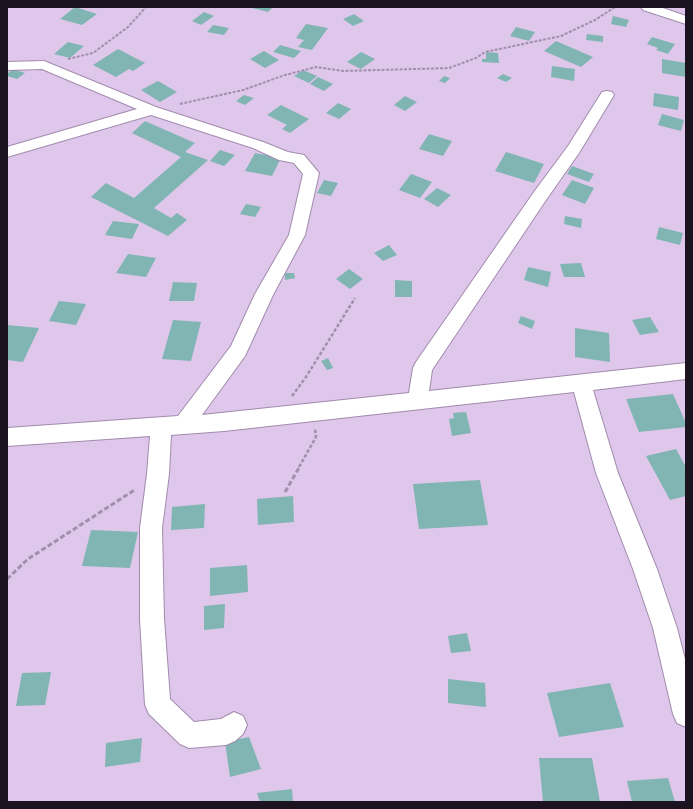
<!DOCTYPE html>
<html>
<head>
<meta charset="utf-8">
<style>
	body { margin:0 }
	#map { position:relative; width:693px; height:809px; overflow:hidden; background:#dec7eb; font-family:Bitter,serif }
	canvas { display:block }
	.frame { position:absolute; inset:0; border:8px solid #1c1320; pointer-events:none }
</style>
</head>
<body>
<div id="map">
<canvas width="693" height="809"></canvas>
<div class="frame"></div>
</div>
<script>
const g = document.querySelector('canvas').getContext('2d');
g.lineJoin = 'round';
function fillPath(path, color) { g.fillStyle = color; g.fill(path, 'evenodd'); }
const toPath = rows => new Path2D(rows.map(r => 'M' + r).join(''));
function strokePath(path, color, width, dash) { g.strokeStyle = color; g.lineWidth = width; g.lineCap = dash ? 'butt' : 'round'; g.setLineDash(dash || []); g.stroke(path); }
const building = toPath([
	[75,7,97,14,82,25,60,19],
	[248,7,273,7,268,12],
	[204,12,214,16,201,25,192,21],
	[354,14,364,21,353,26,343,19],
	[613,16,629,20,626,27,611,24],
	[306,24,328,28,312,50,298,47,304,40,296,38],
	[213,25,229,28,224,35,207,32],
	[516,27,535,32,529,41,510,36],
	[587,34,603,36,603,42,586,40],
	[652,37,675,44,668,54,656,50,658,48,647,44],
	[556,41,593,57,581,67,544,51],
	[68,42,84,46,70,58,54,54],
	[280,45,301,51,294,58,273,52],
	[118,49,145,63,133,71,129,69,116,77,93,65],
	[264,51,279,60,265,68,250,59],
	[361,52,375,59,361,69,347,62],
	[486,52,498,53,499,63,482,62,482,59,486,59],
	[662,59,686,63,686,77,662,73],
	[552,66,575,69,574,81,551,77],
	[13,69,25,73,17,79,7,76,7,74],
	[303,70,317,76,309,83,294,76],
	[503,74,512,78,506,82,497,78],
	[444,76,450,78,445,83,439,81],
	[318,77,333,84,324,91,310,84],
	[158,81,177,92,160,102,141,90],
	[654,93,679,97,678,110,653,106],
	[244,95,254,98,245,105,236,101],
	[405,96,417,102,405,111,394,105],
	[338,103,351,109,339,119,326,113],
	[281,105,309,119,290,133,282,129,287,125,267,115],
	[662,114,684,120,681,131,658,125],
	[145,121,195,143,185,152,208,160,154,208,171,218,177,213,187,220,168,236,91,197,106,183,134,198,181,157,132,133],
	[429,134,452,141,443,156,419,149],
	[220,150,235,155,224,166,210,161],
	[506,152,544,164,534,183,495,171],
	[255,153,281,158,272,176,245,171],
	[572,166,594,174,589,182,567,174],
	[411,174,432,182,420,198,399,190],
	[324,180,338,183,331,196,317,193],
	[572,180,594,188,585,204,562,195],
	[437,188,451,195,438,207,424,199],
	[246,204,261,207,255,217,240,214],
	[565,216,582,219,581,228,564,224],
	[113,221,139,224,132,239,105,235],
	[659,227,683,233,680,245,656,239],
	[389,245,397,255,383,261,374,253],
	[128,254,156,258,146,277,116,273],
	[581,263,585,277,564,277,560,264],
	[528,267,551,272,548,287,524,280],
	[349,269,363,279,350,289,336,279],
	[285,273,294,273,295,278,285,280],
	[395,280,412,281,412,297,395,297],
	[173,282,197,283,194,301,169,301],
	[59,301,86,304,76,325,49,321],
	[521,316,535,321,532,329,518,323],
	[650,317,659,332,640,335,632,320],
	[173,320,201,322,191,361,162,359],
	[7,325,39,328,23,362,7,360],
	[575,328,609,333,610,362,575,357],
	[328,358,333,368,327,370,321,361],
	[673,394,686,423,686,427,639,432,626,399],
	[466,412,471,433,452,436,449,419,454,418,453,413],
	[676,449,686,467,686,496,670,500,646,456],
	[480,480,488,525,419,529,413,484],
	[293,496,294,522,258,525,257,499],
	[205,504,204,528,171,530,172,507],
	[91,530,138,532,130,568,82,566],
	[247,565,248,592,210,596,210,568],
	[225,604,224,628,204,630,204,606],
	[467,633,471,651,451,653,448,636],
	[51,672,45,705,16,706,22,673],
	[448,679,485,683,486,707,448,703],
	[610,683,624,727,559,737,547,693],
	[249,737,261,769,230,777,225,742],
	[142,738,140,762,105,767,106,743],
	[539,758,592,758,600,802,543,802],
	[668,778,675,802,632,802,627,781],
	[292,789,293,802,260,802,257,793]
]);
const pathFar2 = toPath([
	[68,59,93,53,128,27,146,7],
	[180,104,243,90,285,75,316,67,343,71,449,68,476,58,485,52,561,36,595,20,615,7]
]);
const pathFar1 = toPath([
	[292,396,306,377,355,298],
	[299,467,316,437,315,429]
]);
const path = toPath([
	[285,492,300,466],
	[7,579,28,559,136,489]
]);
const street = toPath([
	[641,7,660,7,686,16,686,24,643,10,641,7],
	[44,61,156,107,263,142,288,152,304,155,319,173,305,235,273,295,245,356,202,415,409,393,413,368,416,362,534,192,568,146,602,92,607,91,612,92,614,95,579,153,546,200,432,370,429,391,686,363,686,379,593,390,618,473,657,569,677,628,686,663,686,727,677,723,673,714,653,628,633,569,596,473,574,392,224,431,171,435,169,474,162,528,164,619,170,699,194,722,221,719,234,712,243,716,247,725,243,734,235,741,226,745,189,748,180,744,149,714,145,705,140,619,140,528,147,474,150,436,7,446,7,428,178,416,231,346,255,294,289,235,303,174,294,163,279,160,253,148,151,115,7,157,7,147,137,109,42,69,7,70,7,62,44,61]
]);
fillPath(building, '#81b5b3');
strokePath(street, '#a18bad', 2);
strokePath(pathFar2, '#a18fac', 2, [3, 1.5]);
strokePath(pathFar1, '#a18fac', 2.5, [3.5, 2]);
strokePath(path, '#a18fac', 3, [5, 2.5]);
fillPath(street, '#fff');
</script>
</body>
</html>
